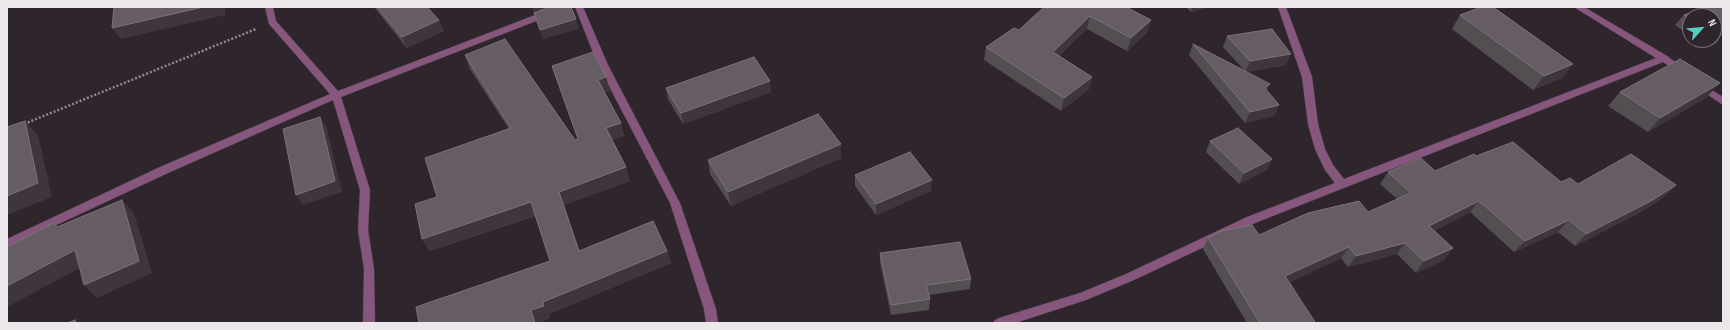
<!DOCTYPE html>
<html>
<head>
<meta charset="utf-8">
<style>
	body { margin:0 }
	#map { position:relative; width:1730px; height:330px; overflow:hidden; background:#2e262c; font-family:"Sofia Sans Condensed",sans-serif }
	canvas { display:block }
	.frame { position:absolute; inset:0; border:8px solid #ece7eb; pointer-events:none }
	.north { position:absolute; left:1682px; top:8px; width:40px; height:40px; box-sizing:border-box; background:#2e262c; border:1px solid #7a7378; border-radius:50%; rotate:63deg; font-size:11px; font-weight:700; line-height:16px; text-align:center; color:#ece7eb }
	.north::after { content:''; display:block; margin:auto; width:14px; height:18px; background:#58cec0; clip-path:polygon(50% 0,100% 100%,50% 72%,0 100%) }
</style>
</head>
<body>
<div id="map">
<canvas width="1730" height="330"></canvas>
<div class="frame"></div>
<div class="north">N</div>
</div>
<script>
const g = document.querySelector('canvas').getContext('2d');
g.lineJoin = 'round';
const toPath = rows => new Path2D(rows.map(r => 'M' + r).join(''));
function strokePath(path, color, width, dash) { g.strokeStyle = color; g.lineWidth = width; g.lineCap = dash ? 'butt' : 'round'; g.setLineDash(dash || []); g.stroke(path); }
function fillPath(path, color) { g.fillStyle = color; g.fill(path, 'evenodd'); }
const path = toPath([
	[24,124,256,29]
]);
const minor = toPath([
	[265,7,273,7,276,21,338,91,556,7,568,7,567,9,341,97,370,190,368,230,374,269,375,323,363,323,364,269,358,230,360,190,333,100,168,173,7,248,7,239,160,167,330,94,269,24,265,7],
	[575,7,583,7,608,65,680,203,716,309,718,323,706,323,704,309,670,203,598,65,575,7],
	[1278,7,1286,7,1312,77,1318,124,1325,149,1333,165,1344,179,1656,58,1574,7,1584,7,1667,56,1687,71,1682,74,1679,73,1663,62,1255,223,1134,280,1086,300,1015,323,993,323,995,320,999,318,1080,293,1126,274,1247,217,1335,183,1325,170,1315,149,1308,124,1302,77,1278,7],
	[1701,83,1723,97,1723,105,1698,88,1696,86,1701,83]
]);
const wall = toPath([
	[374,7,427,7,444,31,407,48],
	[1186,7,1210,7,1191,12],
	[1723,7,1723,35,1714,37,1690,16,1690,36,1675,25,1684,15],
	[1049,9,1151,20,1147,33,1127,51,1087,29,1059,56,1092,77,1089,89,1061,111,984,60,986,47,1019,30],
	[1460,15,1573,64,1562,78,1533,90,1452,29],
	[1227,36,1286,65,1246,72,1270,84,1267,90,1274,116,1245,123,1189,55,1193,44,1245,71,1223,47],
	[465,55,575,140,578,139,606,77,610,91,604,93,621,123,624,136,612,140,630,181,564,205,579,251,667,251,671,263,549,314,550,318,537,323,419,323,550,261,535,216,430,251,422,239,437,197,509,129,470,69],
	[666,88,771,92,683,124,668,99],
	[1620,92,1707,97,1648,132,1608,106],
	[1210,141,1272,159,1267,170,1239,184,1206,152],
	[1476,156,1561,182,1578,184,1676,185,1664,197,1639,213,1575,246,1558,232,1514,252,1470,212,1434,231,1453,248,1444,260,1416,273,1397,254,1348,267,1341,258,1290,282,1314,323,1247,323,1203,249,1208,238,1259,235,1368,212,1397,199,1380,184,1388,172,1435,171],
	[841,158,731,206,710,174,708,160],
	[855,175,931,191,876,215,855,186],
	[880,253,971,279,970,289,929,295,930,299,929,310,891,315,880,263]
]);
const shadedWall = toPath([
	[203,7,225,7,225,15,121,39,112,28],
	[532,7,552,7,534,14],
	[1192,7,1210,7,1191,12],
	[1090,16,1087,29,1050,65,1053,52],
	[576,19,579,29,543,39,540,30],
	[439,20,444,31,407,48,402,37],
	[1151,20,1147,33,1127,51,1131,38],
	[1723,27,1723,35,1714,37,1714,29],
	[1291,54,1286,65,1245,72,1250,61],
	[1573,64,1562,78,1533,90,1544,76],
	[606,77,610,91,602,94,598,80],
	[1092,77,1089,89,1061,111,1064,98],
	[770,81,771,92,683,124,681,113],
	[1720,83,1707,97,1648,132,1660,118],
	[1270,84,1265,95,1265,88],
	[1279,105,1274,116,1245,123,1250,112],
	[320,117,327,128,342,192,303,205,296,195],
	[25,121,38,135,52,197,7,215,7,196],
	[621,123,624,136,610,141,606,128],
	[841,144,841,158,731,206,728,192],
	[1272,159,1267,170,1239,184,1244,173],
	[626,167,630,181,564,205,584,263,559,192],
	[932,180,931,191,876,215,876,204],
	[1676,185,1664,197,1639,213,1575,246,1586,234],
	[122,200,134,213,152,273,97,298,84,285],
	[1479,201,1470,212,1420,238,1429,226],
	[531,202,536,215,430,251,422,239],
	[1569,220,1558,232,1514,252,1525,241],
	[1405,243,1397,254,1348,267,1356,256],
	[1349,247,1341,258,1279,287,1285,276],
	[1453,248,1444,260,1416,273,1424,261],
	[75,250,89,263,7,307,7,286],
	[667,251,671,263,549,314,550,318,537,323,535,323,531,310,543,302]
]);
const building = toPath([
	[114,7,203,7,112,28,114,7],
	[377,7,427,7,439,20,402,37,377,7],
	[550,7,571,7,576,19,540,30,534,13,550,7],
	[1044,7,1049,9,1051,7,1126,7,1151,20,1131,38,1090,16,1053,52,1092,77,1064,98,986,47,1014,28,1019,30,1044,7],
	[1481,7,1493,7,1573,64,1544,76,1460,15,1481,7],
	[1709,7,1723,7,1723,27,1714,29,1714,16,1690,16,1690,19,1684,15,1709,7],
	[1272,29,1291,54,1250,61,1227,36,1272,29],
	[505,39,575,140,578,139,552,66,593,52,606,77,598,80,621,123,606,128,626,167,559,192,579,251,653,221,667,251,543,302,544,306,531,310,535,323,419,323,416,307,550,261,531,202,422,239,415,204,437,197,425,158,511,128,465,55,505,39],
	[1193,44,1270,84,1265,88,1279,105,1250,112,1193,44],
	[754,57,770,81,681,113,666,88,754,57],
	[1680,59,1720,83,1660,118,1620,92,1680,59],
	[818,114,841,144,728,192,708,160,818,114],
	[320,117,335,181,296,195,283,129,320,117],
	[25,121,38,183,7,196,7,127,25,121],
	[1238,128,1272,159,1244,173,1210,141,1238,128],
	[1513,142,1561,182,1570,178,1578,184,1631,154,1676,185,1651,201,1586,234,1569,220,1525,241,1479,201,1429,226,1453,248,1424,261,1405,243,1356,256,1349,247,1285,276,1315,322,1309,323,1260,323,1208,238,1222,231,1252,225,1259,235,1308,213,1359,201,1368,212,1411,193,1388,172,1421,158,1435,171,1474,154,1476,156,1513,142],
	[910,152,932,180,876,204,855,175,910,152],
	[122,200,139,261,84,285,75,250,7,286,7,247,54,223,57,227,122,200],
	[960,242,971,279,926,285,930,299,891,305,880,253,960,242],
	[75,320,76,323,68,323,75,320]
]);
strokePath(minor, '#494147', 1);
strokePath(path, '#908a8f', 2.5, [2, 2]);
fillPath(minor, '#86567c');
fillPath(wall, '#544d52');
fillPath(shadedWall, '#3e363c');
fillPath(building, '#655d63');
strokePath(building, '#7a7378', 1);
</script>
</body>
</html>
